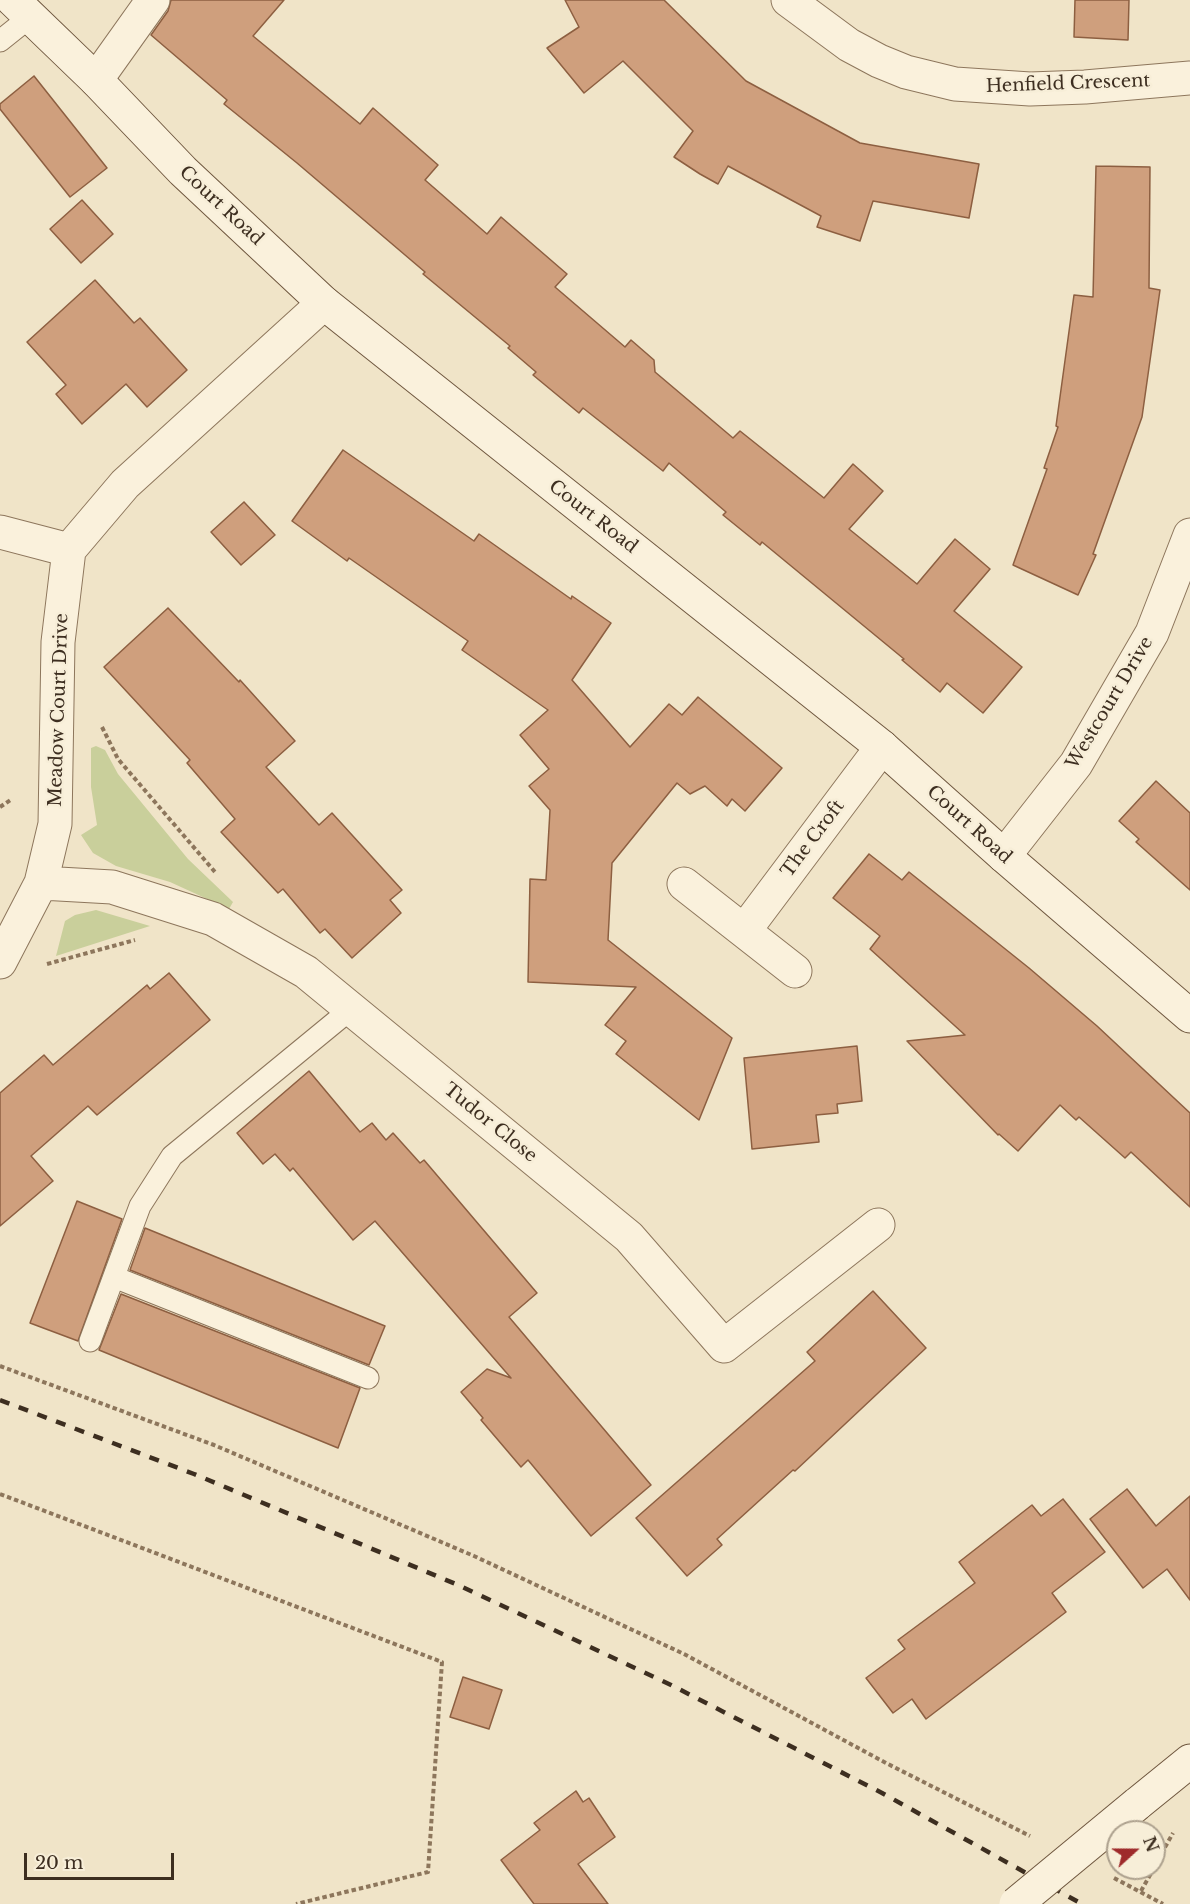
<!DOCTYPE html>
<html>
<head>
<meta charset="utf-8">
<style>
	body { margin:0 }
	#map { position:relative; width:1190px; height:1904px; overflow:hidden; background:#f0e4c8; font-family:"Libre Baskerville",serif }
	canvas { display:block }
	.north { position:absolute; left:1106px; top:1820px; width:60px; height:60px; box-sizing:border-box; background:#f7eed8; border:2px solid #ada18e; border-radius:50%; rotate:69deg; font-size:16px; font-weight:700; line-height:24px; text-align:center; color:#3d2e20 }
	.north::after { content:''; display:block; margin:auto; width:21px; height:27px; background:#9e2a2b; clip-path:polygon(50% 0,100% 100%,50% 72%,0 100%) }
	.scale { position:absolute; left:24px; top:1853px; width:150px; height:27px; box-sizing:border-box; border:3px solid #3d2e20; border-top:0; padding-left:8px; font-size:18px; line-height:21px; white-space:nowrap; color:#3d2e20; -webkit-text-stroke:4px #f7eed8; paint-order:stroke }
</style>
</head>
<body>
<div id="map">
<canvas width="1190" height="1904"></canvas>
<div class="north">N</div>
<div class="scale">20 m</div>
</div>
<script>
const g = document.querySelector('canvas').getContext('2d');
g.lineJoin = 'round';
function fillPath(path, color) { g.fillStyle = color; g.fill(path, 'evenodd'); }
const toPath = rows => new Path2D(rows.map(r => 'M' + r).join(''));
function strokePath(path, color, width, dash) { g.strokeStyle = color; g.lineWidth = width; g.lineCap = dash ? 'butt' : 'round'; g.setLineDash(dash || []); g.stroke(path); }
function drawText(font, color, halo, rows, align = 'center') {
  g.font = font + ' "Libre Baskerville",serif'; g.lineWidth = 5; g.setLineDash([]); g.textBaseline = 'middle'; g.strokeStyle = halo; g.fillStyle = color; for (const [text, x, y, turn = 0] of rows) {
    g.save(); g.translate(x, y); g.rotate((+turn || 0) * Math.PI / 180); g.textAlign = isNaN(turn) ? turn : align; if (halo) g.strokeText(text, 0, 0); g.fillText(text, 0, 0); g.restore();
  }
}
const green = toPath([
	[96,746,105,750,118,774,188,859,233,902,229,909,170,882,116,866,93,853,81,835,97,825,91,787,91,748],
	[96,910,150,926,56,956,65,921,75,915]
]);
const building = toPath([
	[171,0,284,0,253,36,360,124,373,108,438,165,425,180,487,234,501,217,567,274,555,287,625,347,631,340,654,360,655,372,733,438,740,431,824,498,853,464,883,491,849,529,917,584,955,539,990,569,954,611,1022,667,983,713,947,683,940,692,902,660,904,659,762,542,760,545,723,515,726,512,669,463,663,471,583,408,579,413,533,375,536,372,508,348,510,346,423,274,425,272,297,163,224,104,227,100,151,35,168,11,171,0],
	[565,0,664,0,746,81,860,143,979,164,969,218,873,201,860,241,817,227,821,216,728,166,718,184,700,174,674,157,693,131,623,61,584,93,547,48,579,27,565,0],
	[1075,0,1129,0,1128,40,1074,37,1075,0],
	[34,76,107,168,70,197,0,109,0,104,34,76],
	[1096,166,1150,167,1149,288,1160,290,1142,417,1093,554,1096,555,1078,595,1013,565,1047,469,1044,468,1058,427,1056,426,1074,295,1093,297,1096,166],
	[82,200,113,234,81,263,50,229,82,200],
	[95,280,134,323,140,318,187,370,147,407,126,384,82,424,56,394,66,385,27,342,95,280],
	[343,450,474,541,479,534,571,599,572,596,611,623,572,680,630,747,669,704,682,715,698,697,782,768,745,811,732,799,727,806,705,786,690,794,677,783,612,863,608,940,732,1038,699,1120,616,1054,626,1041,605,1025,636,987,528,982,530,879,546,880,550,810,529,786,549,769,520,735,548,710,462,650,468,641,349,558,347,561,292,521,343,450],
	[244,502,275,535,241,565,211,532,244,502],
	[168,608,239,682,240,680,295,741,266,767,319,825,332,813,402,890,390,900,401,913,352,958,325,929,320,933,283,889,278,893,221,832,235,819,187,763,190,760,104,667,168,608],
	[1156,781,1190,813,1190,890,1136,842,1139,839,1119,821,1156,781],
	[869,854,902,880,909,872,1029,968,1097,1026,1190,1113,1190,1207,1131,1152,1125,1158,1079,1117,1076,1120,1060,1105,1018,1151,999,1134,998,1135,907,1041,965,1035,870,949,880,936,833,898,869,854],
	[169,973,210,1020,97,1115,88,1106,31,1156,53,1181,0,1226,0,1093,44,1055,53,1065,147,985,150,989,169,973],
	[857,1046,862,1101,837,1104,838,1113,816,1115,819,1142,752,1149,744,1058,857,1046],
	[309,1071,360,1132,372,1123,386,1140,393,1133,420,1163,424,1160,537,1293,509,1317,651,1485,591,1536,528,1460,521,1467,481,1420,483,1418,461,1392,487,1369,511,1378,375,1221,353,1240,293,1168,290,1171,275,1154,263,1164,237,1133,309,1071],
	[77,1201,122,1219,78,1341,30,1323,77,1201],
	[145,1228,385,1326,369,1365,130,1270,145,1228],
	[873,1291,926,1348,795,1471,793,1470,717,1539,722,1545,687,1576,636,1518,815,1361,807,1352,873,1291],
	[121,1294,360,1388,338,1448,99,1350,121,1294],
	[1127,1489,1156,1526,1190,1496,1190,1600,1167,1569,1143,1588,1090,1519,1127,1489],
	[1063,1499,1105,1552,1052,1593,1066,1612,926,1719,912,1699,893,1713,866,1678,905,1649,898,1640,975,1583,959,1562,1032,1505,1041,1516,1063,1499],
	[463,1677,502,1690,489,1729,450,1717,463,1677],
	[576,1791,583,1802,589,1798,615,1837,578,1864,608,1904,534,1904,501,1860,540,1830,534,1823,576,1791]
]);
const path = toPath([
	[102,727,118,759,215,872],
	[0,807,12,799],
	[47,964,135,940],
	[0,1366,214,1445,474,1556,684,1654,886,1763,1030,1836],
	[0,1494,442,1662,428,1872,296,1904],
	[1154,1867,1173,1833],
	[1114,1878,1163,1904],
	[1141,1891,1154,1868]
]);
const lane = toPath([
	[0,41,30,17],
	[114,1277,368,1378],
	[90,1341,140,1206,172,1156,351,1009]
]);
const street = toPath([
	[788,0,849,45,879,61,906,72,955,84,1030,89,1085,87,1190,78],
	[96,80,153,0],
	[0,532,69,550],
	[1004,856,1076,764,1152,633,1190,535],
	[41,883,112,887,213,919,306,972,629,1237,724,1346,878,1225],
	[684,884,795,971],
	[744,931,882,747],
	[0,962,41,883,55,824,58,642,69,550,125,484,324,303]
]);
const secondary = toPath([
	[13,0,96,80,183,171,324,303,882,747,1004,856,1190,1016],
	[1137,1804,1190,1761]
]);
const rail = toPath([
	[0,1400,194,1474,458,1585,671,1685,882,1793,1082,1904]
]);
const secondaryBridge = toPath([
	[1016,1904,1137,1804]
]);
const streetNames = [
	["Henfield Crescent",1068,84,-2],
	["Court Road",221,206,43],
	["Court Road",593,517,38],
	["Westcourt Drive",1110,703,-59],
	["Meadow Court Drive",59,710,-88],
	["Court Road",969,825,42],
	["The Croft",813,839,-53],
	["Tudor Close",490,1123,39]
];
fillPath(green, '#c9cf9b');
fillPath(building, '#cf9f7d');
strokePath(building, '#8d5f41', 1.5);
strokePath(lane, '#8d765c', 23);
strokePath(street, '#8d765c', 35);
strokePath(secondary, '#6f573f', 35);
strokePath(path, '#8d765c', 4, [4.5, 3]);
strokePath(lane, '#faf1dc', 21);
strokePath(street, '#faf1dc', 33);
strokePath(secondary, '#faf1dc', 33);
strokePath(rail, '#3d2e20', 4.5, [10, 10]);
strokePath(secondaryBridge, '#6f573f', 35, []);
strokePath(secondaryBridge, '#faf1dc', 33);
drawText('18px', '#3d2e20', '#f7eed8', streetNames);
</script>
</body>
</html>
